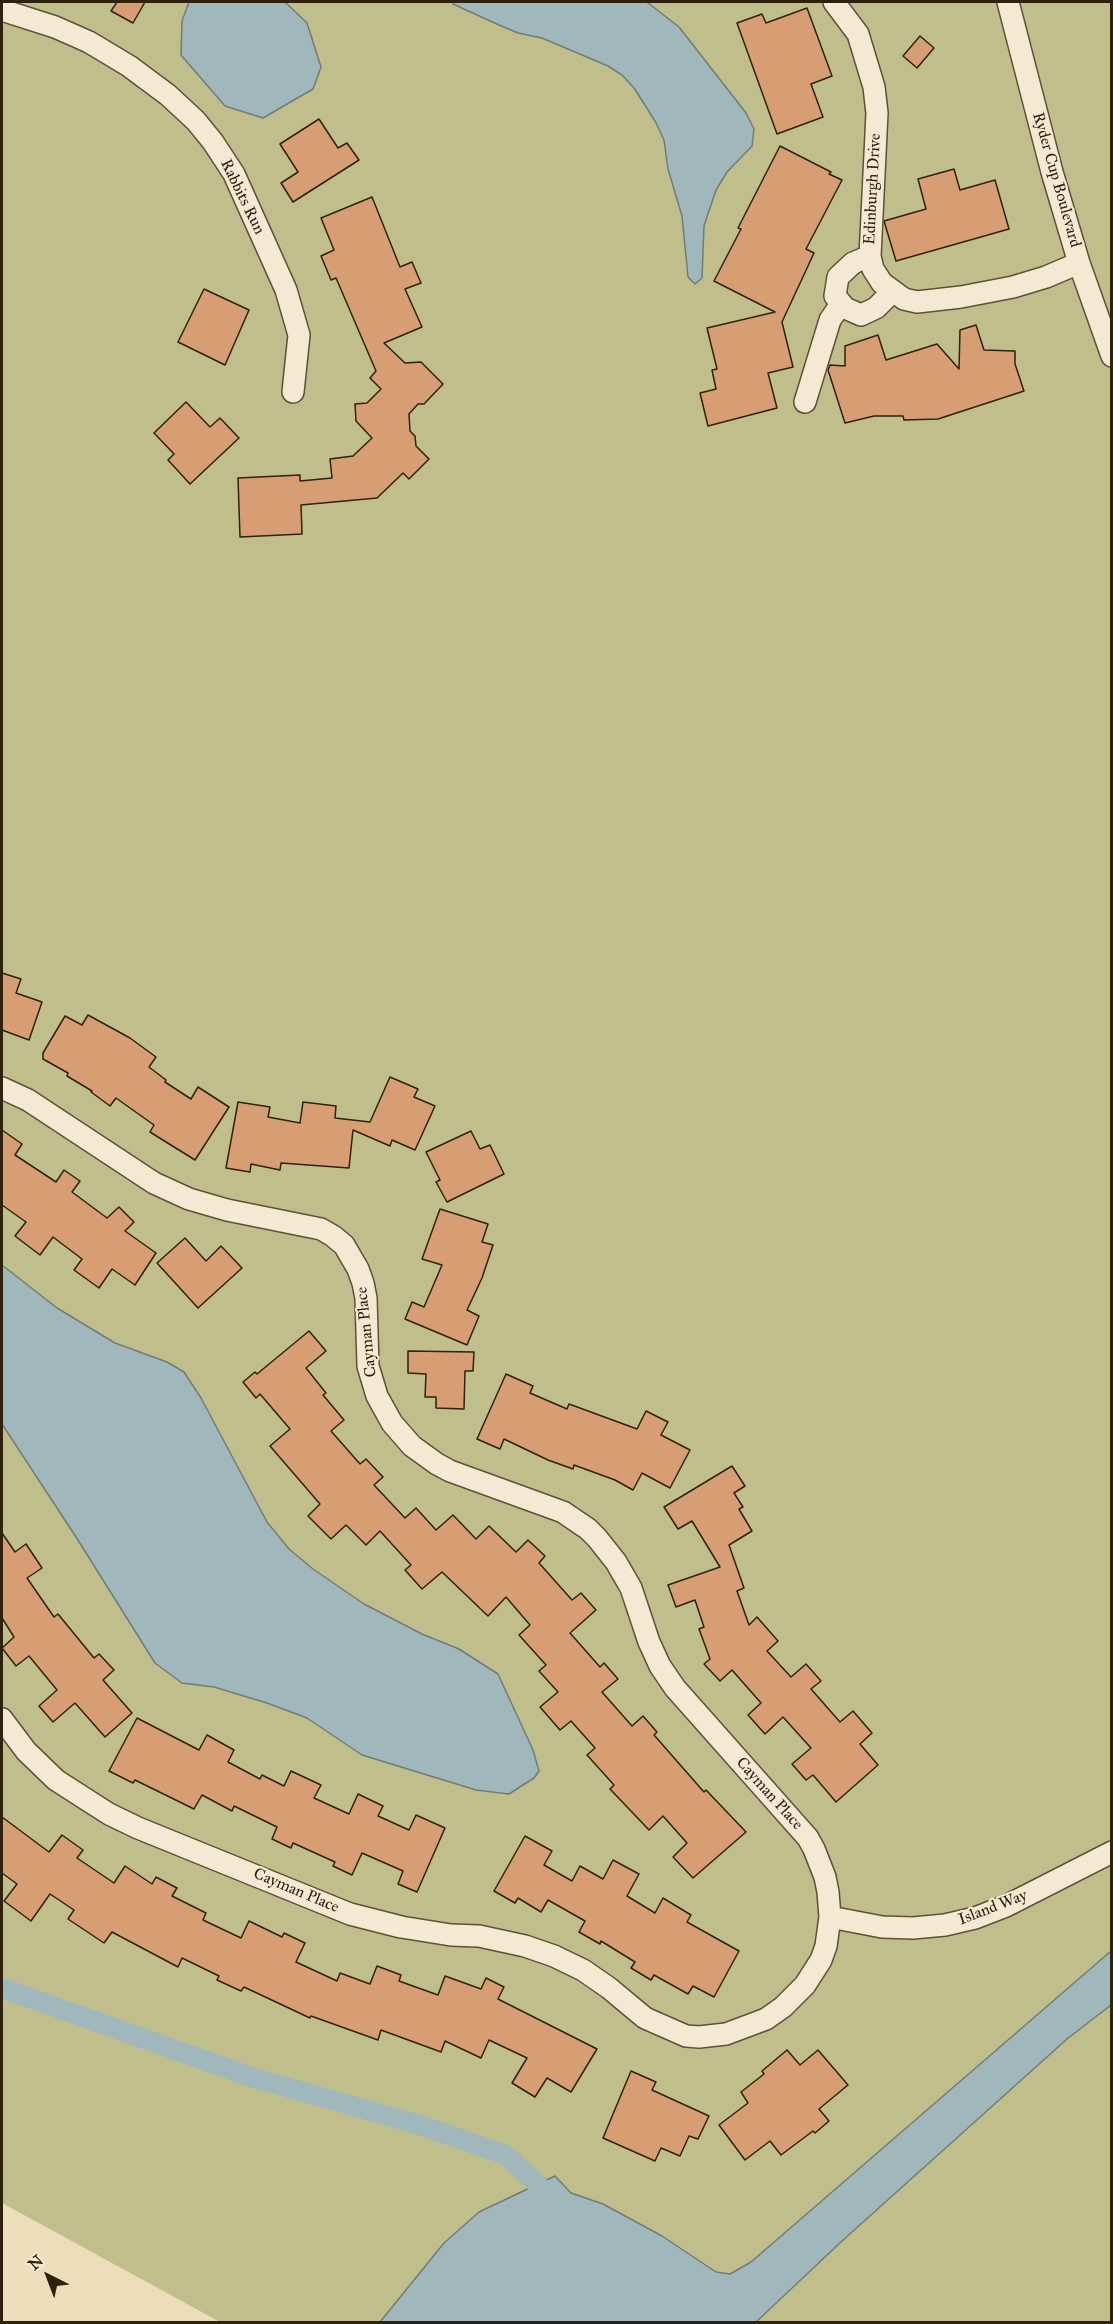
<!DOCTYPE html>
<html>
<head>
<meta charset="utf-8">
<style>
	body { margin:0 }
	#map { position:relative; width:1113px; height:2324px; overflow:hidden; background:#edb; font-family:"IM FELL Great Primer",serif }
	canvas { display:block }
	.frame { position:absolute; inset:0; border:3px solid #2e210e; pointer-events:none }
	.north { position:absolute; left:18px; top:2246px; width:60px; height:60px; -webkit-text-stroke:4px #f4e9d3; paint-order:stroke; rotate:318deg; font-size:16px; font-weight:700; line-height:24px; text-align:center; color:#2e210e }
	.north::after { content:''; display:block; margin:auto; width:21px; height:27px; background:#2e210e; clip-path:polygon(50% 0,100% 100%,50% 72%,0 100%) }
</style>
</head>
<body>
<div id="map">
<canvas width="1113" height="2324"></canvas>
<div class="frame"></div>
<div class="north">N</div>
</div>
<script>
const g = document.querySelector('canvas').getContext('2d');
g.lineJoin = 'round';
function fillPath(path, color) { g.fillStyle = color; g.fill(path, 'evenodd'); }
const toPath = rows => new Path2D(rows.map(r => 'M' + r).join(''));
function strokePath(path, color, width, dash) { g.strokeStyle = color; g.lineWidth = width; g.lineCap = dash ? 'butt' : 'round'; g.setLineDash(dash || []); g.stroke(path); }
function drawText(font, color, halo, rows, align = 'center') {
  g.font = font + ' "IM FELL Great Primer",serif'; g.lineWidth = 4.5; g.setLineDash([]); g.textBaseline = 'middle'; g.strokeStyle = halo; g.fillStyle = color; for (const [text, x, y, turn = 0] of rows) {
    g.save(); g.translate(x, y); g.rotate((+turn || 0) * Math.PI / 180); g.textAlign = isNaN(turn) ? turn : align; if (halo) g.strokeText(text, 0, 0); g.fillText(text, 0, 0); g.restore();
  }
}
const green = toPath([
	[2,2,1111,2,1111,2322,220,2322,2,2203]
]);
const water = toPath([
	[189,2,285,2,307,23,321,67,313,89,263,118,225,106,181,55,182,21,189,2],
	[453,2,647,2,679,27,746,113,754,129,752,146,727,172,716,190,704,226,702,278,695,284,688,277,682,216,668,169,664,140,655,121,634,88,622,75,608,66,542,38,518,33,499,25,453,4,453,2],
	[2,1265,57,1308,115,1343,167,1362,184,1372,201,1398,267,1522,289,1549,313,1569,364,1604,422,1634,459,1649,498,1674,533,1750,539,1771,534,1778,509,1794,476,1790,362,1755,307,1718,267,1703,214,1687,182,1683,155,1663,76,1537,2,1424,2,1265],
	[1111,1951,1111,2005,1067,2039,842,2241,756,2322,380,2322,444,2243,479,2212,555,2176,571,2193,603,2204,662,2236,716,2272,730,2274,751,2262,1111,1951]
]);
const canal = toPath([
	[2,1988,254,2078,420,2125,506,2155,556,2202]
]);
const building = toPath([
	[117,2,145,2,133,23,111,11,117,2],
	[807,8,832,76,811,84,823,117,777,134,737,23,762,14,766,23,807,8],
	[920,36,934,48,917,68,903,56,920,36],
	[319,119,338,148,347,143,359,160,293,202,281,183,298,172,280,144,319,119],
	[780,146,831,172,829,174,842,180,806,249,814,253,782,322,793,367,768,373,777,408,708,426,700,393,716,389,712,370,717,369,707,328,775,312,714,281,741,229,738,228,780,146],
	[954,169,960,190,995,180,1009,229,896,261,884,221,926,209,918,179,954,169],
	[372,197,400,267,412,262,421,283,405,289,422,327,384,343,405,363,421,362,443,384,424,404,418,404,409,414,410,431,415,436,416,446,429,459,409,479,403,473,377,498,301,505,302,534,240,537,238,478,300,475,300,481,332,478,330,459,353,456,372,438,356,421,355,404,367,403,381,389,370,378,376,371,336,278,331,280,321,256,334,250,321,218,372,197],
	[204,289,249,310,225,365,178,342,204,289],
	[976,325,984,350,1015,351,1015,364,1024,391,938,419,904,420,903,416,874,416,845,423,828,370,830,365,845,366,845,346,878,335,886,360,937,344,959,369,960,330,976,325],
	[186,402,210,427,220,418,239,438,190,484,168,460,174,454,154,433,186,402],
	[2,973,21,979,16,993,42,1002,29,1040,2,1030,2,973],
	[88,1015,130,1038,156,1057,149,1067,166,1080,165,1082,191,1099,198,1087,229,1107,195,1160,150,1132,154,1125,116,1098,110,1106,91,1092,92,1091,67,1076,68,1073,43,1059,43,1053,65,1016,82,1025,88,1015],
	[390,1077,418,1089,414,1097,435,1106,415,1150,392,1140,390,1146,353,1130,349,1168,281,1163,280,1170,251,1164,250,1172,226,1168,238,1102,270,1107,268,1117,300,1123,303,1102,336,1106,335,1118,370,1122,390,1077],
	[2,1130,22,1144,15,1155,56,1182,64,1170,80,1181,72,1192,107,1218,119,1207,134,1222,125,1231,156,1253,135,1285,112,1269,99,1288,74,1270,82,1259,53,1237,40,1255,15,1236,26,1222,2,1205,2,1130],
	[471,1131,480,1149,490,1145,504,1174,447,1202,436,1182,440,1180,426,1152,471,1131],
	[440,1209,488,1224,482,1242,493,1245,482,1278,467,1310,479,1316,467,1345,405,1319,412,1302,424,1307,442,1265,422,1259,440,1209],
	[185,1238,206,1261,221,1246,242,1268,198,1308,157,1263,185,1238],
	[309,1331,326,1351,306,1368,326,1393,323,1395,344,1420,331,1431,360,1464,366,1459,383,1477,374,1485,405,1518,416,1508,436,1530,453,1515,476,1539,489,1526,516,1552,528,1540,545,1556,539,1563,572,1600,581,1593,596,1610,570,1633,600,1667,604,1663,618,1679,602,1692,632,1726,643,1716,657,1732,654,1735,704,1792,706,1790,746,1832,693,1878,673,1857,687,1843,663,1816,649,1830,610,1789,614,1785,587,1755,595,1748,571,1721,560,1730,540,1707,558,1692,539,1671,546,1665,519,1635,530,1625,506,1597,488,1616,442,1572,422,1589,405,1570,411,1565,380,1531,366,1545,346,1525,331,1539,308,1516,320,1504,270,1446,290,1429,260,1394,256,1398,243,1382,255,1372,257,1374,309,1331],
	[408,1351,474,1352,473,1371,465,1371,464,1409,436,1408,436,1397,425,1397,426,1374,408,1373,408,1351],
	[506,1374,533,1386,530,1393,567,1409,569,1404,637,1429,646,1411,668,1422,661,1435,690,1450,670,1488,642,1473,633,1490,615,1480,574,1465,573,1469,548,1460,504,1439,500,1449,477,1439,506,1374],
	[732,1466,745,1486,734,1493,743,1507,739,1509,752,1531,729,1545,744,1588,737,1591,749,1625,757,1617,778,1641,767,1651,791,1677,806,1664,821,1681,811,1689,840,1722,853,1711,872,1733,860,1744,878,1765,836,1802,813,1775,806,1780,792,1764,811,1748,783,1717,765,1734,748,1715,761,1703,732,1670,720,1681,704,1664,710,1659,699,1629,704,1627,695,1600,676,1607,668,1585,720,1567,692,1521,678,1529,664,1507,732,1466],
	[2,1533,15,1552,26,1544,42,1568,27,1578,54,1617,58,1614,94,1658,99,1654,114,1670,103,1680,132,1713,105,1737,75,1703,53,1722,39,1706,57,1690,29,1656,16,1666,2,1648,14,1637,2,1618,2,1533],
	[137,1718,199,1750,207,1735,234,1750,228,1762,260,1779,262,1775,284,1786,291,1771,321,1785,314,1798,349,1814,358,1794,383,1806,378,1816,409,1830,416,1815,445,1828,417,1892,398,1884,403,1871,362,1853,352,1875,333,1866,335,1862,293,1843,291,1848,272,1839,277,1827,234,1806,232,1811,202,1795,194,1809,135,1780,133,1783,109,1771,137,1718],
	[2,1817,49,1852,62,1835,83,1850,77,1858,114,1883,125,1866,152,1884,156,1877,177,1888,172,1896,206,1913,203,1920,241,1938,249,1921,282,1937,284,1933,305,1943,296,1962,337,1981,340,1973,370,1984,377,1966,401,1975,399,1981,438,1995,445,1976,481,1989,486,1978,504,1987,498,1999,597,2049,571,2092,547,2078,535,2097,512,2083,527,2058,489,2040,481,2058,445,2041,441,2052,381,2030,378,2040,311,2016,310,2018,244,1987,241,1991,217,1980,219,1976,182,1958,178,1967,112,1932,104,1943,68,1919,74,1910,50,1894,31,1921,4,1901,17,1884,2,1873,2,1817],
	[525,1836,552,1851,544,1865,572,1881,580,1866,603,1879,613,1860,639,1874,627,1896,655,1913,663,1898,691,1915,687,1922,739,1951,714,1997,693,1986,688,1994,654,1975,651,1980,631,1968,635,1962,601,1941,600,1944,579,1932,585,1921,548,1900,541,1912,518,1898,515,1903,494,1891,525,1836],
	[787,2050,800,2065,818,2050,848,2085,819,2109,829,2121,815,2133,813,2131,781,2155,770,2141,745,2160,719,2125,748,2103,741,2092,764,2074,762,2071,787,2050],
	[631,2071,656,2082,652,2090,709,2116,698,2139,689,2136,680,2156,661,2148,655,2161,603,2138,631,2071]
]);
const street = toPath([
	[834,2,858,34,874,87,877,113,870,256,873,269,882,283,904,299,917,302,961,297,1013,287,1046,277,1079,263],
	[1008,2,1052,172,1079,263,1112,356],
	[2,10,55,27,89,42,129,66,168,95,196,121,213,142,234,174,286,290,299,335,293,392],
	[870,256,853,263,838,277,835,296,845,308,861,315,876,308,892,292],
	[805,402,830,320,841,304],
	[2,1088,28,1100,154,1183,189,1199,227,1210,321,1229,333,1236,344,1245,358,1269,363,1283,366,1298,368,1366,377,1396,392,1423,412,1446,437,1464,450,1471,563,1512,588,1529,597,1538,616,1562,631,1588,649,1642,660,1666,675,1688,808,1838,814,1849,825,1877,828,1892,830,1917,826,1946,821,1960,805,1985,783,2007,766,2019,726,2034,699,2037,686,2036,645,2018,609,1988,583,1970,554,1956,525,1946,479,1936,451,1935,401,1927,350,1914,138,1828,109,1814,56,1780,26,1751,2,1719],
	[830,1917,882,1927,913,1928,945,1925,975,1918,1006,1906,1112,1852]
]);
const streetNames = [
	["Ryder Cup Boulevard",1056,180,74],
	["Edinburgh Drive",873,189,-87],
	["Rabbits Run",242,197,64],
	["Cayman Place",367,1332,-96],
	["Cayman Place",769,1794,48],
	["Cayman Place",296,1891,23],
	["Island Way",993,1908,-21]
];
fillPath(green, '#c0bf8b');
fillPath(water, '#a0b8bc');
strokePath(water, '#727c76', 1.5);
strokePath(canal, '#a0b8bc', 20);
fillPath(building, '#d79e74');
strokePath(building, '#2e210e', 1.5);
strokePath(street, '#5e5039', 24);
strokePath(street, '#f4e9d3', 21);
drawText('16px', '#2e210e', '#f4e9d3', streetNames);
</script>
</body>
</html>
